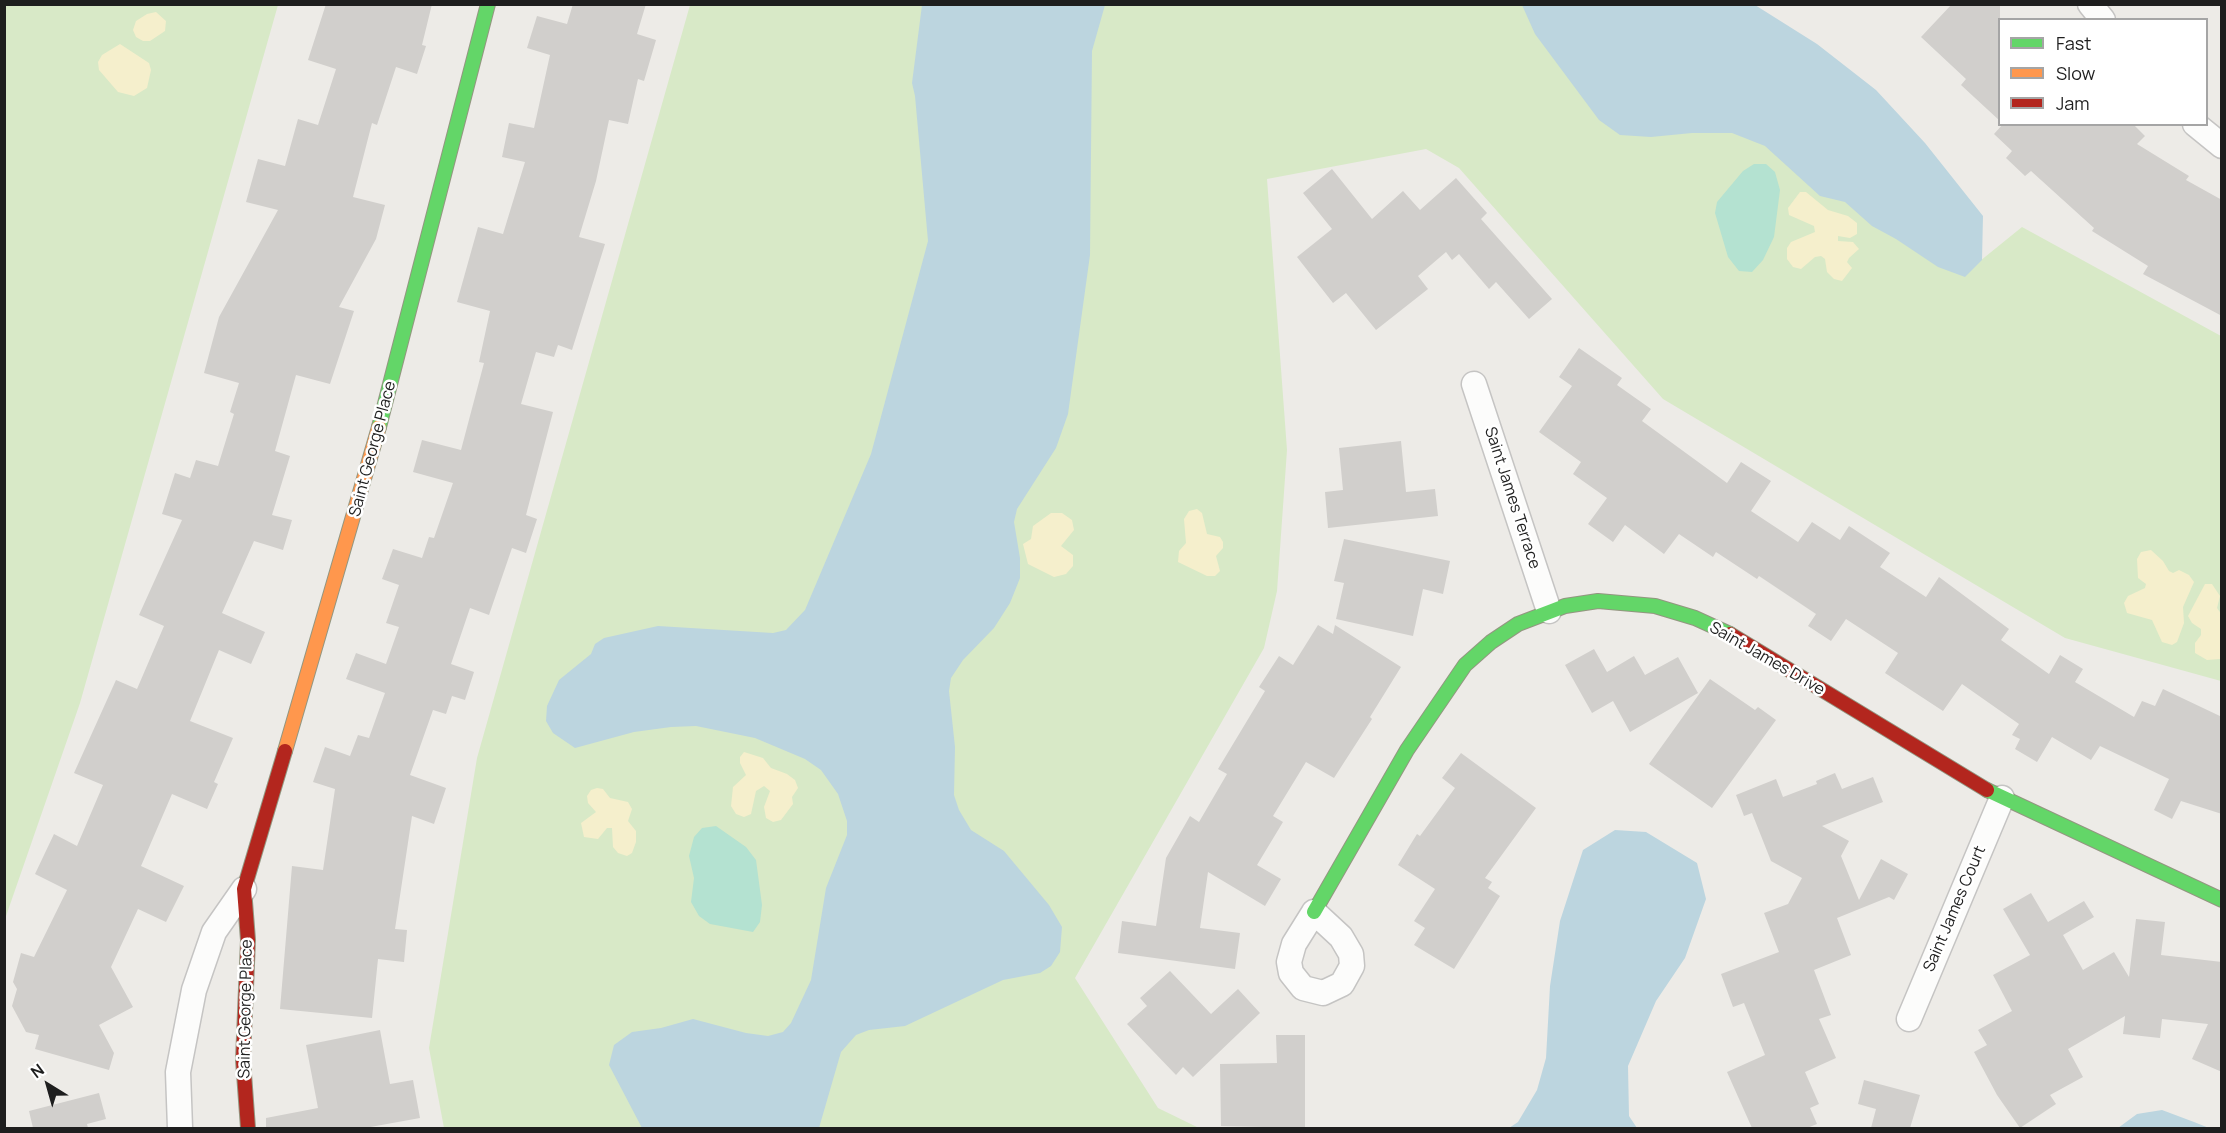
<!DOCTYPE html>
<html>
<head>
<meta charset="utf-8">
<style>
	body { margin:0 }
	#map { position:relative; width:2226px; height:1133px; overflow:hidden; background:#edebe7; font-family:Manrope,sans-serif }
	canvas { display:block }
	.frame { position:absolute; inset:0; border:6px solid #1e1e1e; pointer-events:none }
	.legend { position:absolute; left:1998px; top:18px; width:210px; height:108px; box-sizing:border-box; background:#fff; border:2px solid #a5a5a5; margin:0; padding:8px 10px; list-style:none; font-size:18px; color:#1e1e1e }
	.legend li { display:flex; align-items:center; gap:12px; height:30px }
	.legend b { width:30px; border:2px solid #a5a5a5 }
	.north { position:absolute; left:18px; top:1055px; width:60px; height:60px; -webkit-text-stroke:4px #fff; paint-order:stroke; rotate:323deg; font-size:16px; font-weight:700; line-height:24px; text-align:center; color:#1e1e1e }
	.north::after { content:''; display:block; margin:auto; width:21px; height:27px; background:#1e1e1e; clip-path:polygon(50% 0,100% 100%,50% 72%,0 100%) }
</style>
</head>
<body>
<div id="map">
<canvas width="2226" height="1133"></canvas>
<div class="frame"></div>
<ul class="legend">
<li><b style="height:8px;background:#63d668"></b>Fast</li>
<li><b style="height:8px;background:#ff974d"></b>Slow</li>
<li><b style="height:8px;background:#b3261e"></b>Jam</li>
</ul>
<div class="north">N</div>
</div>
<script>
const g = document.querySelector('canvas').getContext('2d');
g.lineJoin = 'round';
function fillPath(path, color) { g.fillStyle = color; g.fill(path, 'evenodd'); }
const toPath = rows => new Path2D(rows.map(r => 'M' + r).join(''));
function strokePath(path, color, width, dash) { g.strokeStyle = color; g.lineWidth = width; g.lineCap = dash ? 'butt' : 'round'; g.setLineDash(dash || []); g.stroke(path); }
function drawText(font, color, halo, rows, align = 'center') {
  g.font = font + ' Manrope,sans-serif'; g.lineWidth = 5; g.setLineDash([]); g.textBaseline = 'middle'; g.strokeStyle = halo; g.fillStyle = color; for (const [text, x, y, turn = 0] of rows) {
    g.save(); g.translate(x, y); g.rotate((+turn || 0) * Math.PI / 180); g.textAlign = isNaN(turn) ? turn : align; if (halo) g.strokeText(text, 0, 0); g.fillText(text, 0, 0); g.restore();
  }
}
const grass = toPath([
	[4,5,278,5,80,703,5,919],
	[690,5,1566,5,1980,261,2022,227,2221,336,2221,681,2065,638,1663,399,1459,168,1426,149,1267,179,1287,450,1277,591,1264,648,1075,978,1158,1108,1199,1128,444,1128,429,1048,477,758]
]);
const sand = toPath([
	[156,12,166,21,165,31,150,41,143,41,136,37,133,30,136,21,147,14],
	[120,44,149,63,151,70,147,88,134,96,118,92,99,70,98,62,102,55],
	[1800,192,1806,192,1828,210,1848,216,1857,223,1857,234,1850,238,1838,236,1838,241,1853,242,1859,249,1849,258,1847,262,1852,268,1842,281,1834,279,1827,272,1825,259,1821,256,1815,257,1801,269,1793,267,1787,259,1787,248,1791,242,1815,232,1814,226,1789,215,1788,208],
	[1197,509,1202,513,1207,534,1220,537,1223,542,1223,548,1216,556,1220,571,1215,576,1207,576,1178,562,1179,551,1186,543,1184,519,1189,511],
	[1051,513,1062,513,1072,520,1074,530,1061,546,1073,555,1073,566,1066,574,1054,577,1028,564,1023,544,1031,539,1033,526],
	[2151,550,2163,561,2169,571,2173,573,2179,570,2189,575,2194,582,2183,607,2184,623,2177,642,2172,645,2162,642,2152,620,2127,613,2124,603,2128,596,2145,588,2146,584,2138,578,2137,559,2141,552],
	[2205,584,2212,584,2220,596,2217,608,2222,615,2220,659,2207,660,2195,653,2195,643,2201,635,2201,629,2192,623,2188,616],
	[744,752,763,758,771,768,787,774,795,780,798,788,792,797,793,804,781,820,773,822,766,818,764,807,770,791,764,786,756,791,751,814,744,817,736,814,731,806,733,787,746,775,740,763,740,757],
	[597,788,603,789,610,798,628,802,632,809,628,821,636,831,636,842,632,853,627,856,618,853,613,847,612,828,607,828,598,839,584,837,581,823,596,812,588,803,587,796,591,790]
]);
const pitch = toPath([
	[1754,164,1766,164,1775,172,1780,190,1774,237,1763,260,1752,272,1739,271,1728,257,1715,213,1717,202,1743,171],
	[716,826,746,847,756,860,762,905,760,922,753,932,710,924,699,916,691,902,694,878,689,856,694,837,702,828]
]);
const water = toPath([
	[922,5,1105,5,1092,51,1090,255,1068,414,1056,448,1017,509,1014,522,1020,558,1020,578,1010,603,994,628,963,660,951,678,949,691,955,747,954,795,959,810,971,830,1004,851,1049,905,1062,927,1060,952,1051,966,1040,973,1003,980,905,1026,869,1030,856,1035,841,1052,819,1128,642,1128,609,1065,614,1045,632,1032,661,1028,693,1019,746,1033,768,1036,783,1032,791,1023,811,980,826,888,847,835,847,821,838,794,821,770,805,759,755,738,696,726,671,727,634,732,575,748,553,733,546,721,547,706,559,680,591,654,595,644,604,638,658,626,773,633,786,630,805,610,871,454,928,241,915,96,912,83],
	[1522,5,1755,5,1817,44,1876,90,1925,143,1983,216,1982,260,1965,277,1938,267,1896,239,1872,226,1845,202,1820,196,1765,146,1732,133,1692,133,1651,137,1620,135,1599,120,1535,34],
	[1615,830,1646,832,1697,863,1706,899,1685,958,1656,1001,1628,1066,1629,1116,1637,1128,1509,1128,1518,1122,1537,1090,1546,1058,1550,986,1560,921,1583,850],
	[2162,1110,2194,1122,2209,1128,2118,1128,2137,1114]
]);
const building = toPath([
	[326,4,432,4,422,45,426,46,417,74,396,67,377,125,372,123,353,197,385,205,376,239,339,307,354,311,330,384,296,375,275,451,290,456,272,515,292,520,283,550,254,541,222,613,265,632,251,664,219,650,190,721,233,738,214,782,218,784,207,809,172,794,141,866,184,886,166,922,138,909,111,967,133,1007,99,1025,114,1053,109,1070,35,1049,39,1035,26,1032,12,1006,17,989,13,982,21,953,34,957,67,890,35,874,54,834,77,846,103,785,74,773,116,680,137,689,164,626,139,615,182,520,162,514,175,473,190,478,196,460,218,466,234,414,230,412,239,383,204,373,219,317,278,210,246,202,258,159,285,166,298,119,318,125,336,69,308,60],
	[573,4,646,4,637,34,656,40,644,81,638,79,628,124,609,120,596,181,579,237,605,244,572,350,558,345,554,357,536,352,521,404,553,412,526,515,537,519,526,553,512,548,489,615,470,608,451,664,474,672,465,700,452,696,446,714,433,710,410,775,446,788,434,824,412,816,395,929,407,930,404,962,378,959,372,1018,280,1009,292,866,323,870,335,789,313,782,325,747,350,756,358,735,369,738,385,693,346,679,356,653,386,664,399,627,386,623,399,585,382,579,393,549,422,558,429,537,434,538,453,483,413,472,422,440,461,450,484,363,479,362,490,311,457,302,478,227,503,234,525,162,502,157,509,123,534,128,550,55,527,48,537,16,567,24],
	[1952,4,2000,4,2000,121,1961,85,1966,79,1921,37],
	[2003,124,2133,124,2145,136,2137,144,2189,176,2186,180,2222,200,2222,316,2143,274,2148,266,2092,231,2094,228,2031,171,2025,176,2006,158,2012,151,1994,134],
	[1332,169,1372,219,1403,191,1420,210,1456,178,1487,213,1481,219,1552,299,1529,319,1496,282,1489,289,1459,254,1452,260,1446,252,1418,276,1428,289,1376,330,1346,293,1333,303,1297,257,1332,229,1303,193],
	[1579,348,1622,378,1617,385,1651,409,1642,421,1727,483,1741,462,1771,481,1751,511,1798,542,1812,522,1840,540,1849,526,1890,553,1880,567,1926,597,1939,577,2009,629,2001,640,2049,674,2060,655,2083,669,2075,682,2134,717,2142,701,2155,706,2163,689,2222,717,2222,814,2181,801,2172,819,2154,810,2169,779,2100,746,2091,760,2052,737,2037,762,2015,749,2020,739,2012,735,2019,724,1962,684,1943,711,1885,673,1898,653,1846,619,1831,641,1808,626,1816,614,1759,576,1757,579,1716,552,1713,557,1679,534,1664,554,1625,525,1613,542,1588,524,1607,498,1573,474,1581,462,1539,432,1572,386,1559,377],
	[1401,441,1406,492,1435,489,1438,516,1328,528,1325,492,1343,490,1339,448],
	[1344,539,1450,561,1443,594,1423,589,1413,636,1336,619,1344,583,1334,581],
	[1318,625,1333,634,1335,625,1401,667,1370,717,1372,719,1334,778,1306,762,1273,816,1283,822,1257,865,1281,879,1265,906,1208,872,1200,928,1240,933,1235,969,1118,953,1122,921,1156,926,1166,858,1190,816,1199,822,1227,774,1218,769,1265,691,1259,687,1279,656,1293,665],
	[1594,649,1607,672,1634,656,1645,675,1678,657,1698,693,1630,732,1613,701,1592,713,1565,665],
	[1710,679,1755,710,1758,707,1776,720,1712,808,1649,764],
	[1461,753,1536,808,1485,878,1492,882,1488,888,1500,896,1454,969,1414,945,1425,928,1414,921,1435,889,1398,865,1417,834,1420,836,1455,788,1442,778],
	[1835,773,1842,789,1873,777,1883,802,1822,826,1849,841,1841,856,1859,900,1881,859,1908,874,1894,900,1889,897,1837,918,1851,955,1814,970,1831,1015,1819,1019,1836,1058,1805,1072,1819,1104,1810,1108,1817,1124,1807,1128,1752,1128,1727,1072,1765,1055,1744,1003,1733,1007,1721,974,1779,952,1764,913,1788,904,1802,878,1771,861,1752,813,1744,816,1736,795,1776,779,1783,797,1817,784,1816,781],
	[2031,893,2048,922,2084,901,2094,917,2063,935,2083,970,2114,952,2129,977,2136,919,2165,922,2161,955,2222,962,2222,1072,2192,1059,2208,1024,2162,1019,2160,1038,2123,1034,2125,1016,2068,1049,2083,1077,2050,1095,2056,1104,2020,1128,1997,1095,1974,1052,1987,1045,1978,1030,2012,1011,1993,975,2030,955,2003,909],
	[1170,971,1211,1014,1238,989,1260,1013,1193,1077,1183,1067,1176,1075,1127,1024,1147,1006,1140,998],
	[380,1030,390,1084,413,1080,420,1118,365,1128,266,1128,266,1118,318,1108,306,1045],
	[1276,1035,1305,1035,1305,1128,1221,1126,1220,1064,1277,1063],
	[1864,1080,1920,1095,1910,1128,1871,1128,1876,1109,1858,1104],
	[99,1093,106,1119,87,1124,88,1128,33,1128,29,1111]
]);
const street = toPath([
	[2090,4,2103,20],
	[2195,124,2222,146],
	[1474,384,1549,611],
	[1314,912,1341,937,1351,954,1352,966,1342,984,1323,993,1303,988,1291,973,1289,962,1294,944,1314,912],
	[1909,1019,2002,798],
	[180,1128,178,1072,194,990,214,932,244,889]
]);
const fast = toPath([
	[379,427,488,4],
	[1987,790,2222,900],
	[1314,912,1407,750,1465,665,1491,642,1518,624,1565,606,1598,601,1655,606,1695,618,1730,634]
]);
const slow = toPath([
	[285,751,379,427]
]);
const jam = toPath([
	[1730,634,1987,790],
	[248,1128,243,1060,248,940,244,889,285,751]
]);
const streetNames = [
	["Saint George Place",373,449,-75],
	["Saint James Terrace",1512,498,72],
	["Saint James Drive",1767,659,30],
	["Saint James Court",1955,909,-67],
	["Saint George Place",246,1009,-89]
];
fillPath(grass, '#d8e9c7');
fillPath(sand, '#f5efcc');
fillPath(pitch, '#b4e2d1');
fillPath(water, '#bcd5df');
fillPath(building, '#d1cfcc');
strokePath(street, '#c5c4c3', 27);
strokePath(fast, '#939680', 16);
strokePath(slow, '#939680', 16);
strokePath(jam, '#939680', 16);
strokePath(street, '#fcfcfb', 24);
strokePath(fast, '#63d668', 14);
strokePath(slow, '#ff974d', 14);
strokePath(jam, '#b3261e', 14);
drawText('16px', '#1e1e1e', '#fff', streetNames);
</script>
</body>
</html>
